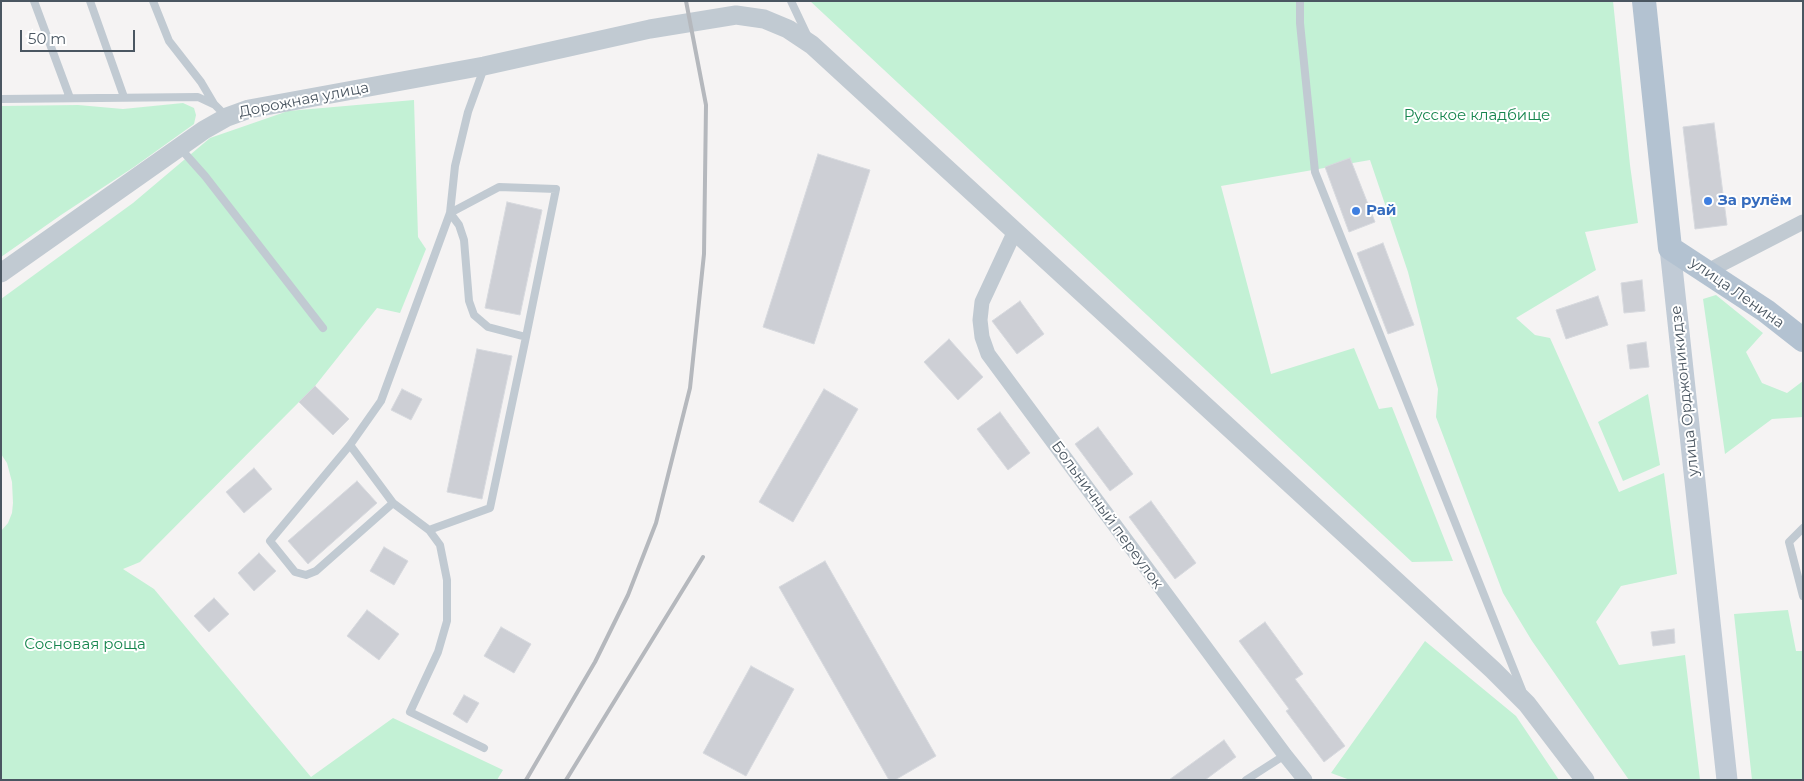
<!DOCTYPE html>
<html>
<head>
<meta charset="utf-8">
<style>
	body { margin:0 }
	#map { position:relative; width:1804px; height:781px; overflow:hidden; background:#f5f3f3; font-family:Montserrat,sans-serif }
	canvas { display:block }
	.frame { position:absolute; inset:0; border:2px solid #4a5661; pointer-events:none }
	.scale { position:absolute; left:20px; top:30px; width:115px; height:22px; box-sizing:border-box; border:2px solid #4a5661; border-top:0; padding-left:6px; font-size:15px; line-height:18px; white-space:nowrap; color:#4a5661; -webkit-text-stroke:4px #fff; paint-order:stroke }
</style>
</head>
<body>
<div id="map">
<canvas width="1804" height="781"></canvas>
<div class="frame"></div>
<div class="scale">50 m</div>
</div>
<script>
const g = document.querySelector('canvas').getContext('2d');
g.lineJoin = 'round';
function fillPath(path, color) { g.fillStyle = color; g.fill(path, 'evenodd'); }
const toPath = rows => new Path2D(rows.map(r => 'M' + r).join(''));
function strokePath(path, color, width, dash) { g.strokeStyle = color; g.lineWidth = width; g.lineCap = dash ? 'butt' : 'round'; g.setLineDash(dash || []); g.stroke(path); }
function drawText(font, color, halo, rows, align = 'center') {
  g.font = font + ' Montserrat,sans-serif'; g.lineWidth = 4; g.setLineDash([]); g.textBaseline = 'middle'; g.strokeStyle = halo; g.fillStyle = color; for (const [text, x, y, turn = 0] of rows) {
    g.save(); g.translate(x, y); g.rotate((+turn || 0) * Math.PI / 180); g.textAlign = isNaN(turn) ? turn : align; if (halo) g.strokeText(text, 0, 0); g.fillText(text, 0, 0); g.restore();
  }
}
const green = toPath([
	[810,1,1613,1,1630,165,1638,223,1585,232,1596,270,1516,318,1535,335,1550,338,1619,492,1664,473,1677,574,1621,586,1596,622,1619,665,1685,655,1700,780,1629,780,1532,641,1503,593,1436,417,1438,389,1408,272,1370,160,1221,186,1271,374,1354,348,1379,409,1392,407,1453,561,1412,562],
	[414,100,418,237,426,249,400,313,377,308,315,386,299,402,140,562,123,569,154,589,311,777,393,718,503,770,497,780,1,780,1,531,8,523,12,513,13,503,12,482,7,463,1,454,1,299,133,203,210,138,288,111],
	[183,103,194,108,196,115,194,124,134,167,61,215,1,257,1,106,78,105,123,109],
	[1716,295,1763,333,1746,352,1762,383,1787,393,1803,381,1803,417,1772,419,1725,454,1703,299],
	[1648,394,1660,465,1623,481,1598,422],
	[1788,610,1796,651,1803,651,1803,780,1752,780,1734,614],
	[1425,641,1516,716,1559,780,1350,780,1331,773]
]);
const building = toPath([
	[1714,123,1727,225,1695,229,1683,127,1714,123],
	[818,154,870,170,814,344,763,327,818,154],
	[1350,158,1375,222,1349,232,1325,167,1350,158],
	[507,202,542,210,520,315,485,308,507,202],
	[1383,243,1414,325,1388,334,1357,253,1383,243],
	[1642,280,1645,311,1624,313,1621,283,1642,280],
	[1598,296,1608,325,1566,339,1556,310,1598,296],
	[1020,301,1044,334,1017,354,992,321,1020,301],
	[949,339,983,377,958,400,924,362,949,339],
	[1646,342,1649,367,1630,369,1627,345,1646,342],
	[477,349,512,356,482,499,447,492,477,349],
	[315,386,349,419,333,435,299,402,315,386],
	[402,389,422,399,411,420,391,410,402,389],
	[824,389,858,409,793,522,759,502,824,389],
	[1000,412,1030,453,1008,470,977,429,1000,412],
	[1098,427,1133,474,1110,491,1075,444,1098,427],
	[254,468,272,489,244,513,226,492,254,468],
	[357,481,377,503,308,564,288,541,357,481],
	[1151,501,1196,563,1175,579,1129,517,1151,501],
	[384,547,408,561,394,585,370,571,384,547],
	[259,553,276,571,254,591,238,573,259,553],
	[825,561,936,756,895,780,889,780,779,587,825,561],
	[214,598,229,614,209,632,194,616,214,598],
	[367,610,399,634,379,660,347,636,367,610],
	[1265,622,1303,674,1295,679,1345,746,1324,762,1286,711,1289,709,1239,641,1265,622],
	[501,627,531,644,514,673,484,656,501,627],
	[1674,629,1675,643,1653,646,1651,632,1674,629],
	[751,666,794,689,746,776,703,753,751,666],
	[464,695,479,703,467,723,453,714,464,695],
	[1224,740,1236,757,1205,780,1169,780,1224,740]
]);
const service = toPath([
	[34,1,70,98],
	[90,1,124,97],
	[153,1,169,41,201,82,214,104],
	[791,1,808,37],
	[1300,1,1300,23,1315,172,1522,690],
	[1,99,198,97,215,105,227,117],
	[180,148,205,176,323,328],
	[350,445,393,503,429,530,440,545,447,580,447,621,438,652,410,712,484,748],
	[393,503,316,571,306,575,295,572,270,541,350,445,381,401,450,213,455,166,468,112,484,68],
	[1803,528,1789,542,1803,596],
	[429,530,490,508,526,337,556,189,499,187,450,213,459,225,464,240,469,301,474,315,488,327,526,337],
	[1246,780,1285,755]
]);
const minor = toPath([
	[1015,231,982,302,980,320,982,337,988,354,1285,755,1305,780],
	[1708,271,1803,222]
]);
const tertiary = toPath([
	[1,273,204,130,227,117,249,109,484,66,650,29,736,15,764,19,788,29,812,45,1493,670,1527,704,1585,780]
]);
const secondary = toPath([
	[1670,248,1727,780]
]);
const primary = toPath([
	[1644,1,1670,248,1766,311,1803,340]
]);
const rail = toPath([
	[526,780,595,662,628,595,656,523,690,388,704,254,706,105,686,1],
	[566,780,703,557]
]);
const markers = [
	[1708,201,5,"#3f7fe0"],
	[1356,211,5,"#3f7fe0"]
];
const streetNames = [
	["Дорожная улица",304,100,-11],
	["улица Ленина",1737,293,35],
	["улица Орджоникидзе",1685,391,-96],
	["Больничный переулок",1107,515,54]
];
const parkNames = [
	["Русское кладбище",1477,116],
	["Сосновая роща",85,645]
];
const shopNames = [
	["За рулём",1718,201],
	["Рай",1366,211]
];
fillPath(green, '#c3f1d5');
fillPath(building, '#cdcfd5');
strokePath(building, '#d7d9de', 1);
strokePath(service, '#c1cad2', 8);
strokePath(minor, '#c1cad2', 15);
strokePath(tertiary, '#c1cad2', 19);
strokePath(secondary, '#c1cbd6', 21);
strokePath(primary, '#b3c2d1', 24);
strokePath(rail, '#b5b8bd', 4);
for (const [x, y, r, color] of markers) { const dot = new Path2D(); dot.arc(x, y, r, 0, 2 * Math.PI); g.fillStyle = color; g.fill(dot); strokePath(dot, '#fff', 2); }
drawText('15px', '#4a5661', '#fff', streetNames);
drawText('15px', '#17864f', '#fff', parkNames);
drawText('bold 15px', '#366cbe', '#fff', shopNames, 'left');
</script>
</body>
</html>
